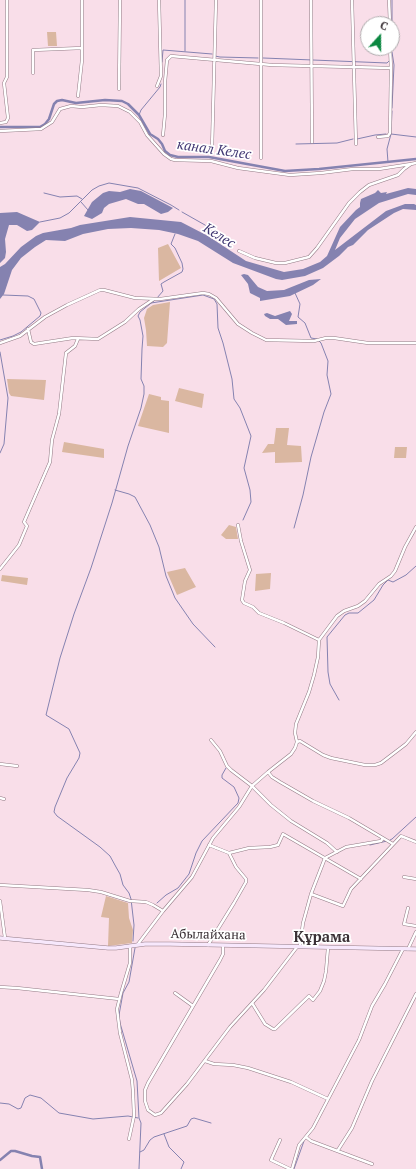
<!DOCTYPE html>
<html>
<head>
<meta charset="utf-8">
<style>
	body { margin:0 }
	#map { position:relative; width:416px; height:1169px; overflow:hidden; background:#f9dee9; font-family:"PT Serif",serif }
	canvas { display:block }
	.north { position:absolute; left:360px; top:16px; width:40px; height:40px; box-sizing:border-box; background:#fff; border:1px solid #b0acae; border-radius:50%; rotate:21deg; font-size:11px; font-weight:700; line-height:16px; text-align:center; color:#3a3035 }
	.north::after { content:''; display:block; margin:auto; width:14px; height:18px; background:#0b8741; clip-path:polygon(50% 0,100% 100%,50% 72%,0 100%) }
</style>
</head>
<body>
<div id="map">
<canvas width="416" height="1169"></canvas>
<div class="north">С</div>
</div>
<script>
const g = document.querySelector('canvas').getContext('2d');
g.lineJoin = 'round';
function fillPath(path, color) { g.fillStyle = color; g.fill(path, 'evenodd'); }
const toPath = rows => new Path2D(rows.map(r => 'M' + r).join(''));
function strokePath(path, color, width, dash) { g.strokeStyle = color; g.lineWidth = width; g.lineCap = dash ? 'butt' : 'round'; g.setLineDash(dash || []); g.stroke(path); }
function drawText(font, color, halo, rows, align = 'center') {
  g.font = font + ' "PT Serif",serif'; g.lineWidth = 3.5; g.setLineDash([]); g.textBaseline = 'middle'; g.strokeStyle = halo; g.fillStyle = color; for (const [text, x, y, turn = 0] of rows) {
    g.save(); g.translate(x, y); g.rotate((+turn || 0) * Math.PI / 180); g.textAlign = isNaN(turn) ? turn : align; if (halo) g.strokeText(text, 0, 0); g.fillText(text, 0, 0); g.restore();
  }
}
const green = toPath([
	[47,32,56,32,57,46,48,46],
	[168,244,181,268,159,281,158,248],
	[170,302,167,343,163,347,147,346,146,330,144,318,147,309,153,305],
	[7,379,46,380,44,400,11,396,9,393],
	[179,388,204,394,202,408,175,401],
	[149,394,161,397,161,400,169,401,169,433,138,426],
	[276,428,289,428,287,445,301,446,302,462,275,463,275,452,262,453,268,444,274,444],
	[64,442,104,449,104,458,62,452],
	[395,447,407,447,406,458,394,458],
	[229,525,236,527,238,539,226,539,221,535],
	[185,568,196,587,177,595,167,572],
	[271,573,270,589,255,591,256,574],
	[2,575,28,578,27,585,1,581],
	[106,896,128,903,129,918,133,930,132,943,108,946,109,918,101,917]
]);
const water = toPath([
	[408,188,416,189,416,195,408,194,379,203,355,219,340,238,335,250,386,211,405,204,414,204,416,205,416,210,403,209,394,213,368,230,353,245,348,247,339,256,323,268,305,276,282,280,276,279,233,263,198,241,178,234,159,230,131,228,108,229,83,234,65,241,46,240,35,247,21,258,12,270,4,294,0,299,0,267,5,264,21,247,36,236,43,233,71,228,80,225,130,217,181,222,208,236,246,261,284,272,303,269,320,262,327,256,340,227,356,210,360,207,360,203,361,199,375,193,378,190,381,193,387,192,386,194],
	[130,189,141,191,173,208,168,212,161,214,144,204,138,204,126,199,109,204,104,208,102,213,92,219,84,216,92,202,103,193,109,191,120,192],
	[17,212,40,222,32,230,27,231,17,225,9,225,5,239,6,252,5,258,0,263,0,213],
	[244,274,248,275,258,287,267,291,284,290,309,280,321,279,313,285,290,296,260,301,260,298,250,293,248,284,241,275],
	[290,311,292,314,289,321,297,321,297,324,286,325,278,319,270,319,265,316,264,314,267,313,275,316]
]);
const stream = toPath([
	[185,0,185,51],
	[392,24,392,0],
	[392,52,394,65,392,108],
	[215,56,220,57,258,58],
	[263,58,387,63,389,61],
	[162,62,163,50,212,54],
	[139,115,141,110,160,87,161,84],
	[391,134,416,137],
	[357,139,375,135,386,134],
	[296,144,337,143,353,139],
	[388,162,387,149,391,134,392,111],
	[44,193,60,197,77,196,82,199],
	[81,202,88,210],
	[182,212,205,225,230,246],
	[40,222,60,218,69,213,92,190,99,186,109,183,138,188,171,205,179,210],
	[295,293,300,304,298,317,305,323,311,338,317,339],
	[157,298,163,291,161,284,164,282,182,272,183,269,182,263,175,248,171,244,175,234],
	[151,303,203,295,214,299,217,304,218,328,223,343,232,379,234,399,240,408,251,436,244,468,250,490,251,502,243,520],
	[0,340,13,336,21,332,40,316,41,313,34,299,28,296,3,295],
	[0,352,8,398,4,444,0,453],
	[115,490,129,494,135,497,150,525,159,547,166,576,175,598,193,624,215,647],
	[294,528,303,495,311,457,324,412,331,394,327,375,328,361,321,343,319,341],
	[339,700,330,684,328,672,327,637,345,615,349,613,358,613,374,600,383,585,388,580,393,582,406,575,416,566],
	[390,840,392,839,416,817],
	[370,845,387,841],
	[157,903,166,895,178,888,189,874,196,853,202,841,238,803,239,798,234,787,222,778,222,775,226,768],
	[133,941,134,925,131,899,129,893,123,885,120,874,116,867,110,856,100,847,57,816,54,812,55,807,67,778,79,758,80,753,69,729,46,715,60,658,74,614,91,568,112,503,128,446,141,408,144,394,144,386,141,379,142,349,143,336,140,320,138,316,140,312,155,300],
	[135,948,129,982,123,993,119,1015,120,1023,137,1081,139,1118,141,1123,139,1169],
	[0,1103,9,1104,18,1109,21,1108,25,1098,30,1095,41,1098,59,1113,93,1119,128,1116,138,1118],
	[164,1134,169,1147,184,1162,181,1169],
	[140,1152,144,1150,150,1140,154,1137,187,1126,191,1119,194,1118,211,1123],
	[294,1169,304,1141]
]);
const canal = toPath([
	[0,127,40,127,45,124,49,119,54,104,57,101,62,100,76,103,105,100,122,101,128,104,139,115,150,134,158,139,162,144,165,151,170,155,178,157,209,157,285,171,319,169,416,159],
	[0,1160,11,1151,15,1151,32,1156,40,1157,42,1169]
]);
const street = toPath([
	[311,0,312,142],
	[352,0,356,144],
	[389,0,390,24],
	[33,73,33,50,82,48],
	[157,86,161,76,159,0],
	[119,89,120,0],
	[78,96,82,60,82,0],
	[0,123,6,122,8,118,4,83,7,77,7,0],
	[0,131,41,129,52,122,60,109,71,106,82,107,101,105,118,106,130,112,140,122,147,135,164,154,171,159,175,160,211,161,238,168,290,175,321,173,353,169,379,169,411,164],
	[163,135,165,114,165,82,167,60,171,56,272,65,391,68],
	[378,137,388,136,390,133,391,68,390,48],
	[212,149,216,0],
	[261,158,261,0],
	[239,251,255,258,276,263,285,263,309,257,317,248,349,203,360,192,369,185,398,175,404,169,411,164,416,163],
	[28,329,31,342,34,344,73,338,98,339,125,322,139,309,154,299],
	[0,343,20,336,45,317,67,305,100,290,104,290,135,298,160,299,203,293,209,294,216,298,238,324,252,333,266,340,314,341,326,338,334,338,368,343,416,343],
	[238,525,241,541,250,570,245,581,242,600,244,603,253,607,259,613,284,623,319,640],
	[0,569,19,545,27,526,24,522,50,462,52,440,59,414,66,353,75,346,78,339],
	[319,640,337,616,344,611,358,606,365,601,379,584,391,576,395,571,405,547,416,527],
	[211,740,220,751,227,766,231,770,252,786,271,805,291,821,327,843,337,852],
	[297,742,300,741,323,755,331,758,365,765,375,765,381,763,406,744,416,732],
	[0,764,17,766],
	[268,772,272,777,280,782,313,801,349,818,393,844],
	[0,798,4,799],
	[209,845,229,853,249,848,270,847,278,845,283,834,361,879],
	[404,877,416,879],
	[0,885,88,890,101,892,130,901,146,902,153,905,163,911],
	[311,894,343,906,351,889,401,836,416,842],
	[0,901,5,938],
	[408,908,404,924,416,926],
	[138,944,163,911,192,877,213,838,239,807,252,786,268,772,291,754,295,748,297,742,295,733,296,724,309,692,314,675,318,657,319,640],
	[208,945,234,903,246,882,246,879,236,867,229,853],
	[223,946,223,954,220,960,148,1083,145,1090,145,1101,148,1110,155,1115,161,1113,187,1084,230,1027,264,990,297,947],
	[300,946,303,923,311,894,325,858,346,847,381,841,383,838],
	[408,949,416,932],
	[0,987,17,988,119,999],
	[175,993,193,1006],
	[252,1003,265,1024,273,1029,275,1029,309,996,313,1000,320,991,324,981,326,971,328,948],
	[205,1061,214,1064,233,1065,248,1068,291,1082,328,1099],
	[306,1137,311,1141,372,1164],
	[129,1139,134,1116,133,1092,132,1080,120,1033,117,1009,121,993,130,963,130,946],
	[280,1140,271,1160,290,1169],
	[338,1150,352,1128,372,1081,416,994],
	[292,1169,299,1145,313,1128,359,1040,372,1006,385,984,403,949]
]);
const secondary = toPath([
	[0,938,108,948,116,948,145,944,170,944,416,949]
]);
const streetNames = [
	["Абылайхана",208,935,1]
];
const waterNames = [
	["канал Келес",214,150,8],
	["Келес",219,236,31]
];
const quarterNames = [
	["Құрама",322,938]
];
fillPath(green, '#dab7a1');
fillPath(water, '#8582b0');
strokePath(stream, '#8582b0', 1);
strokePath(canal, '#8582b0', 2.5);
strokePath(street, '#937b85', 3.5);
strokePath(secondary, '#937b85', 4.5);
strokePath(street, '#fff', 2.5);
strokePath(secondary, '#f7e8fc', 3.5);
drawText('13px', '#3a3035', '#fff', streetNames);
drawText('italic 14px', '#403773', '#fff', waterNames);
drawText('bold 15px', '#3a3035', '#fff', quarterNames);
</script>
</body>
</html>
